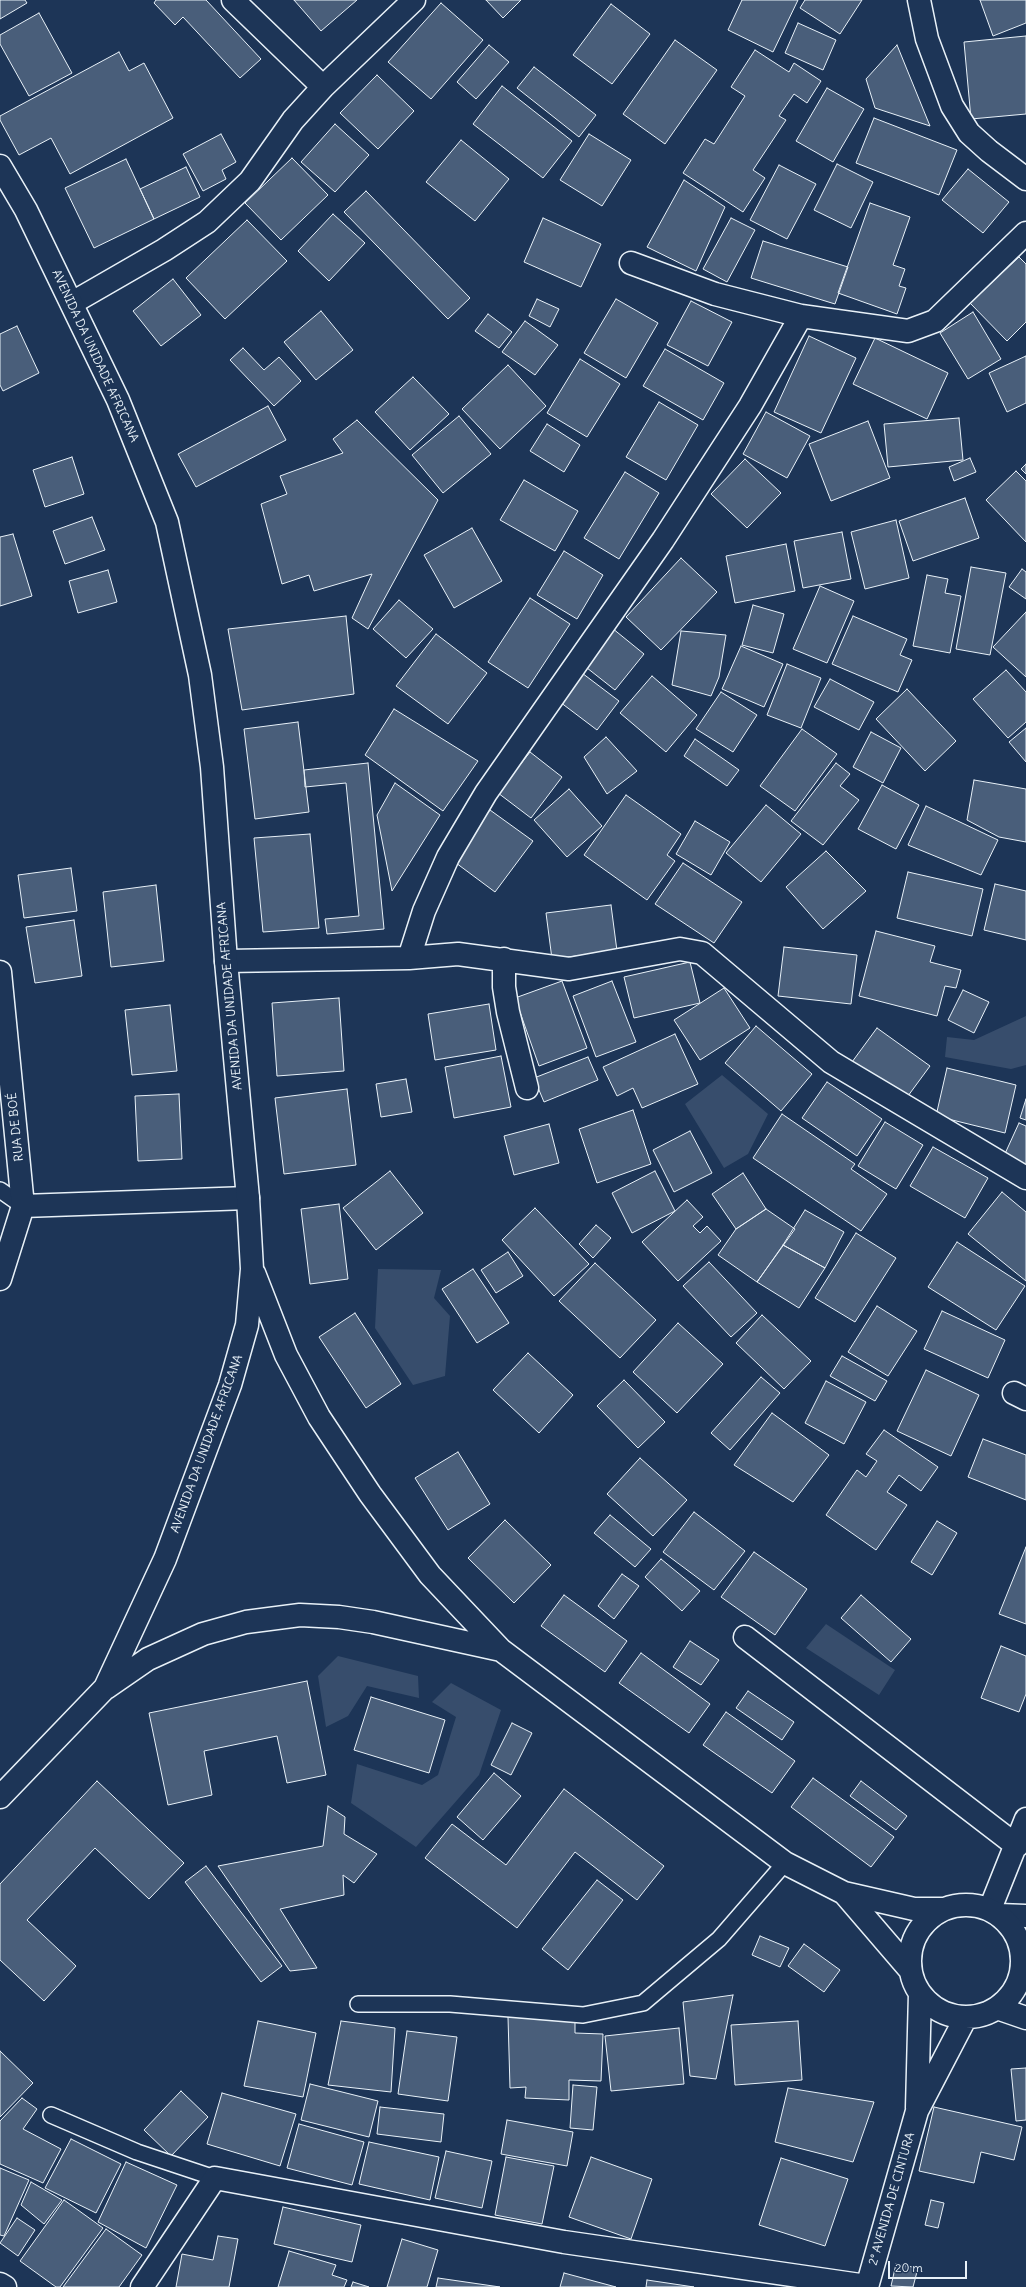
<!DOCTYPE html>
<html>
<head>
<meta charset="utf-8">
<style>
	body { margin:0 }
	#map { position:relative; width:1026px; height:2287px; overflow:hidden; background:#1d3557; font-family:Delius,sans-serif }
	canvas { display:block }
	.scale { position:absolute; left:888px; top:2261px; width:79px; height:18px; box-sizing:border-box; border:2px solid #e8f1f8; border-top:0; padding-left:5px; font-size:12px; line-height:14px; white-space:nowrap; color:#e8f1f8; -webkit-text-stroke:3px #1d3557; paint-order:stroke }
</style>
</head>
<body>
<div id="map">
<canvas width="1026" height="2287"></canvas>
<div class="scale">20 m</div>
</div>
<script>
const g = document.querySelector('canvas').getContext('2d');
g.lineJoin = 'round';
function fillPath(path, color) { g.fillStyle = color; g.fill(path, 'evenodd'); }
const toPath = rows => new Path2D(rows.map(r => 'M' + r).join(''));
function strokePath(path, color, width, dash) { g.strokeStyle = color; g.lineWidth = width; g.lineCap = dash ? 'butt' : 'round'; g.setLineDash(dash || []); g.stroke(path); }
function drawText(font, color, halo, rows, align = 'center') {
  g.font = font + ' Delius,sans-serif'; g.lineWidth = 3; g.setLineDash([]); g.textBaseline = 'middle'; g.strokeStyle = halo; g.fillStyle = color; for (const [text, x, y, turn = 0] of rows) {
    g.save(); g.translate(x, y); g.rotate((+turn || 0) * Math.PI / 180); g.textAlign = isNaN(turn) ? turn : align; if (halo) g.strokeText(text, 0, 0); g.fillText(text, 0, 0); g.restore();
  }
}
const green = toPath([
	[1026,1016,1026,1065,1011,1069,945,1057,947,1037,974,1040],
	[722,1075,768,1114,748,1154,724,1168,685,1104],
	[378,1269,441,1270,434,1298,450,1316,445,1376,413,1385,375,1328],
	[826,1624,895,1670,879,1695,806,1648],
	[338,1656,418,1676,419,1698,367,1686,348,1716,326,1727,318,1676],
	[451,1683,501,1710,479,1775,416,1847,351,1803,357,1764,422,1785,438,1775,456,1717,432,1702]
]);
const building = toPath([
	[0,0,25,0,27,3,0,19,0,0],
	[156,0,206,0,261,59,240,78,183,17,175,25,154,3,156,0],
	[294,0,357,0,321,31,294,0],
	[486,0,521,0,503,18,486,0],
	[742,0,798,0,773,52,728,30,742,0],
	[805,0,862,0,840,34,800,8,805,0],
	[980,0,1026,0,1026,23,993,36,980,0],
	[441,3,483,40,431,99,388,62,441,3],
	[611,4,650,34,612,84,573,55,611,4],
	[39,13,72,73,29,96,0,44,0,35,39,13],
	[798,23,836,40,823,70,785,53,798,23],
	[1026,36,1026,114,971,119,964,42,1026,36],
	[675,40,717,70,665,144,623,114,675,40],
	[489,45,509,62,476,99,457,82,489,45],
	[897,45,930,126,875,108,866,79,897,45],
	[755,50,789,72,794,63,821,81,807,103,794,94,779,116,786,120,753,170,765,178,743,212,683,173,705,139,714,144,745,96,731,87,755,50],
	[119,52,129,71,144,63,173,118,70,174,51,138,19,155,0,120,0,116,119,52],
	[534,67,596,115,579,137,517,88,534,67],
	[377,75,414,111,378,149,340,113,377,75],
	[502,86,572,141,543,178,473,124,502,86],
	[827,88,864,109,833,162,796,141,827,88],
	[874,118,957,150,939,195,856,163,874,118],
	[335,124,369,155,335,192,301,162,335,124],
	[221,134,236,162,222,170,226,179,203,191,183,154,221,134],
	[589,134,631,160,602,206,560,180,589,134],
	[461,140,509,179,475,221,426,182,461,140],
	[292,158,328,195,281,240,245,203,292,158],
	[126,159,154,219,94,248,65,188,126,159],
	[837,164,873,182,851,228,814,210,837,164],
	[779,165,816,184,787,239,750,220,779,165],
	[186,167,200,197,154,219,140,189,186,167],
	[968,169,1009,202,983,233,942,200,968,169],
	[684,180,725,207,696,271,647,247,684,180],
	[366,191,470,298,448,319,344,212,366,191],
	[870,203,910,217,893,265,905,269,899,286,906,288,897,314,838,293,870,203],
	[333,214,365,243,329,281,298,251,333,214],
	[543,218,601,244,581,287,524,262,543,218],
	[731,218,755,230,727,282,703,269,731,218],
	[247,220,287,261,225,319,186,278,247,220],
	[763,241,848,267,835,304,751,278,763,241],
	[1019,257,1026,264,1026,322,1007,341,970,303,1019,257],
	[173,279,201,315,161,346,133,311,173,279],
	[537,299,559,309,550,327,529,316,537,299],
	[616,299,658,323,626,378,584,353,616,299],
	[691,301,732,322,708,366,667,345,691,301],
	[321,311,353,350,316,380,284,342,321,311],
	[973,312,1001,359,968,379,940,333,973,312],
	[488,314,512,332,499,348,475,331,488,314],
	[525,321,558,345,535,375,502,352,525,321],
	[17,326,39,373,3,391,0,385,0,334,17,326],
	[809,336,856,358,821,433,774,412,809,336],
	[875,338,948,373,927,419,853,384,875,338],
	[243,348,264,370,279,357,301,381,274,406,230,360,243,348],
	[665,349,724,383,703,420,643,386,665,349],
	[1026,356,1026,403,1007,412,989,373,1026,356],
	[580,359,620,384,587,437,547,413,580,359],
	[508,365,546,406,500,449,462,409,508,365],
	[413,377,449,414,410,450,375,412,413,377],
	[659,402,698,425,666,480,626,457,659,402],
	[268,406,286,440,196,487,178,454,268,406],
	[766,412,810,436,787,478,743,454,766,412],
	[459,416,491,454,443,493,412,455,459,416],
	[959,418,963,460,888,467,884,424,959,418],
	[357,420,438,500,368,629,352,618,372,574,314,591,309,575,282,584,261,504,287,494,280,476,343,453,333,439,357,420],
	[868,421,890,478,831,501,809,444,868,421],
	[547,424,580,445,564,472,530,451,547,424],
	[72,457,84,494,45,507,33,470,72,457],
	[970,458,976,472,954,481,949,467,970,458],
	[745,459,781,493,747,528,711,494,745,459],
	[1026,464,1026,474,1021,469,1026,464],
	[1016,471,1026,481,1026,542,986,500,1016,471],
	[625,472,659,493,619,559,584,538,625,472],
	[524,480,578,511,555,551,500,520,524,480],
	[965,498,979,538,913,561,899,521,965,498],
	[92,517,105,550,65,564,53,531,92,517],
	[896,520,909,578,865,589,851,532,896,520],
	[472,528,502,581,454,608,424,555,472,528],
	[842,532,851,579,803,588,794,541,842,532],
	[13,534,32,596,0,606,0,537,13,534],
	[786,544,795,591,735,603,726,556,786,544],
	[564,551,603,575,577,619,537,595,564,551],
	[681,558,717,592,661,650,626,617,681,558],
	[971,567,1006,573,990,655,956,649,971,567],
	[1022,569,1026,572,1026,599,1009,587,1022,569],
	[108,570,117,602,78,613,69,581,108,570],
	[927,575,948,579,945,593,961,596,950,653,913,646,927,575],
	[820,586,854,601,827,663,793,649,820,586],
	[530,598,570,624,528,688,488,662,530,598],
	[399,600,433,629,406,658,373,629,399,600],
	[753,605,784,614,773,653,742,645,753,605],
	[1026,612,1026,677,993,647,1026,612],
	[346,616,354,694,242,710,228,629,346,616],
	[853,616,907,639,900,655,912,660,898,692,832,664,853,616],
	[612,628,644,654,615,690,582,664,612,628],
	[681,631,726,635,719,677,711,696,672,685,681,631],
	[436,634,487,673,448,724,396,686,436,634],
	[741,646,783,664,764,707,722,689,741,646],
	[787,664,821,678,801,728,767,715,787,664],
	[578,670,619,701,597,730,556,699,578,670],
	[1006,670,1026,692,1026,722,1008,738,973,699,1006,670],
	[652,676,697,715,666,752,620,713,652,676],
	[830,679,874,702,859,730,814,707,830,679],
	[907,689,956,741,925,771,876,719,907,689],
	[721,692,757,715,733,752,696,729,721,692],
	[394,709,478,761,443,811,365,755,394,709],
	[298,722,309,812,255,819,244,729,298,722],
	[1026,728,1026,762,1009,742,1026,728],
	[802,729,837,754,795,811,760,786,802,729],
	[871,732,901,748,883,783,853,767,871,732],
	[606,737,637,771,607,794,584,757,606,737],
	[695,739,739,770,727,786,684,756,695,739],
	[530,752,562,777,531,818,498,793,530,752],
	[368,763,384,929,327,934,325,919,359,916,346,783,305,787,304,770,368,763],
	[836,763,850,774,840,786,859,800,823,845,791,821,836,763],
	[974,780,1026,789,1026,842,999,837,967,820,974,780],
	[395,783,440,815,392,891,377,815,395,783],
	[882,785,919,805,896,849,858,829,882,785],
	[569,789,602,826,567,857,534,820,569,789],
	[626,795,681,834,667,855,675,861,647,900,584,855,626,795],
	[766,805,801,834,761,882,726,853,766,805],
	[926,806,998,840,981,875,908,845,926,806],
	[490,810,533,841,495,892,452,860,490,810],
	[695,821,730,842,711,875,676,854,695,821],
	[310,834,319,928,263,932,254,838,310,834],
	[826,851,866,891,823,929,786,887,826,851],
	[683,863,742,902,714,943,655,904,683,863],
	[71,868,77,911,24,918,18,875,71,868],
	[908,872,983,889,972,936,897,918,908,872],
	[995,884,1026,891,1026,940,984,930,995,884],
	[156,885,164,961,111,967,103,892,156,885],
	[611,905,617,951,552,959,546,913,611,905],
	[74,920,82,976,35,983,26,927,74,920],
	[876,931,935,946,930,962,961,970,956,988,945,986,937,1016,859,996,876,931],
	[784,947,857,955,851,1004,778,996,784,947],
	[690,962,700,1003,634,1018,624,977,690,962],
	[562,981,587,1048,539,1066,515,998,562,981],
	[612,981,636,1042,596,1057,573,996,612,981],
	[724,988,750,1028,700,1060,674,1020,724,988],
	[963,990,989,1002,974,1033,948,1020,963,990],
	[339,998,344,1071,277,1076,272,1003,339,998],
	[489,1004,496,1050,435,1060,428,1014,489,1004],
	[170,1005,177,1071,132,1075,125,1010,170,1005],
	[756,1026,812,1074,781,1111,725,1063,756,1026],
	[877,1028,930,1066,905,1100,852,1062,877,1028],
	[675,1034,698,1084,642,1108,633,1088,617,1096,603,1067,675,1034],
	[501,1056,511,1107,454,1118,445,1067,501,1056],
	[588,1057,598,1080,544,1102,534,1078,588,1057],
	[947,1068,1016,1085,1005,1133,936,1116,947,1068],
	[406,1079,412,1112,381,1117,376,1084,406,1079],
	[827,1082,882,1119,857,1156,802,1118,827,1082],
	[347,1089,356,1165,284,1174,275,1098,347,1089],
	[179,1094,182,1159,138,1161,135,1096,179,1094],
	[1026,1099,1026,1120,1020,1118,1026,1099],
	[633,1110,651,1164,597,1183,579,1129,633,1110],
	[782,1114,855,1164,851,1169,887,1194,861,1231,753,1158,782,1114],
	[885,1122,923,1145,896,1189,858,1166,885,1122],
	[1019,1123,1026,1126,1026,1169,1003,1158,1019,1123],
	[549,1124,559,1163,514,1175,504,1136,549,1124],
	[690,1131,712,1173,674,1192,653,1150,690,1131],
	[933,1147,988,1178,965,1218,910,1186,933,1147],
	[390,1171,423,1213,376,1250,343,1208,390,1171],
	[655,1171,675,1211,632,1233,612,1193,655,1171],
	[743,1173,766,1209,736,1229,712,1194,743,1173],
	[1002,1192,1026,1212,1026,1281,968,1234,1002,1192],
	[687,1200,703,1217,693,1226,700,1233,707,1226,721,1241,678,1281,642,1242,687,1200],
	[339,1204,348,1279,310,1284,301,1209,339,1204],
	[535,1208,589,1264,554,1296,502,1240,535,1208],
	[766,1209,795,1229,757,1282,718,1255,736,1229,766,1209],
	[805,1210,844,1232,825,1268,783,1245,805,1210],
	[596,1225,611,1238,593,1258,579,1244,596,1225],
	[856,1233,896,1258,855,1322,815,1298,856,1233],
	[957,1242,1025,1286,996,1330,928,1287,957,1242],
	[783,1245,825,1268,799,1308,757,1282,783,1245],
	[508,1252,523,1276,496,1293,481,1270,508,1252],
	[709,1262,757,1313,731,1337,683,1286,709,1262],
	[595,1263,656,1320,620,1358,559,1301,595,1263],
	[473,1269,509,1323,477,1343,442,1289,473,1269],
	[877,1306,917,1331,888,1376,848,1352,877,1306],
	[942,1311,1005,1340,988,1378,924,1349,942,1311],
	[355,1313,401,1384,366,1408,319,1337,355,1313],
	[762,1315,811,1361,784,1389,736,1343,762,1315],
	[678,1323,723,1364,677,1413,633,1372,678,1323],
	[528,1353,573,1395,539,1433,493,1390,528,1353],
	[842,1356,887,1381,875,1401,830,1376,842,1356],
	[926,1370,979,1395,951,1456,897,1431,926,1370],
	[761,1377,780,1393,730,1450,711,1433,761,1377],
	[624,1380,665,1422,638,1448,597,1406,624,1380],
	[826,1381,866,1402,844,1444,805,1423,826,1381],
	[772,1413,829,1455,793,1502,734,1465,772,1413],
	[884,1430,938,1467,921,1491,899,1475,887,1492,907,1505,876,1550,826,1515,857,1470,866,1477,877,1461,866,1454,884,1430],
	[983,1439,1026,1455,1026,1500,968,1477,983,1439],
	[458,1452,490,1504,448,1530,415,1478,458,1452],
	[640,1458,687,1500,653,1536,607,1494,640,1458],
	[694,1512,745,1551,714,1590,663,1552,694,1512],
	[610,1515,651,1549,635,1567,594,1533,610,1515],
	[505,1520,551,1565,514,1603,468,1558,505,1520],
	[937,1521,957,1533,932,1575,911,1562,937,1521],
	[1026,1547,1026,1624,999,1614,1026,1547],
	[754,1552,807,1589,775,1635,721,1597,754,1552],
	[661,1559,700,1591,682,1611,645,1577,661,1559],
	[622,1574,639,1586,614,1619,598,1606,622,1574],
	[564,1595,627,1641,605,1672,541,1626,564,1595],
	[861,1595,911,1639,891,1662,841,1618,861,1595],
	[690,1641,719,1660,701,1685,673,1667,690,1641],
	[1001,1646,1026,1656,1026,1694,1019,1712,981,1698,1001,1646],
	[641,1653,710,1704,689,1733,619,1683,641,1653],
	[307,1681,326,1775,287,1783,277,1736,204,1751,212,1795,168,1805,149,1713,307,1681],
	[748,1691,794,1722,782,1740,736,1708,748,1691],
	[371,1697,445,1720,429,1773,354,1750,371,1697],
	[726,1712,795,1761,772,1793,703,1745,726,1712],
	[512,1723,532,1733,511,1775,491,1765,512,1723],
	[494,1773,521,1796,483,1840,457,1817,494,1773],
	[813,1778,894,1837,871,1867,791,1807,813,1778],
	[97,1781,184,1863,149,1899,95,1848,27,1920,76,1966,44,2001,0,1960,0,1884,97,1781],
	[861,1781,907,1816,896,1830,850,1796,861,1781],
	[564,1789,664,1866,637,1900,575,1852,517,1928,425,1858,452,1824,506,1865,564,1789],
	[328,1806,345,1817,344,1834,377,1854,354,1883,343,1875,344,1895,280,1909,317,1968,290,1971,218,1866,323,1846,328,1806],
	[206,1866,282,1966,261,1982,185,1882,206,1866],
	[597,1880,623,1900,568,1970,542,1949,597,1880],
	[760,1936,789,1948,780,1967,752,1955,760,1936],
	[804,1944,840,1970,824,1992,788,1966,804,1944],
	[733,1995,716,2079,690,2076,683,2002,733,1995],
	[508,2017,575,2021,575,2033,603,2034,601,2081,569,2080,569,2100,525,2098,526,2087,510,2088,508,2017],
	[258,2021,316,2033,303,2097,244,2086,258,2021],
	[341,2021,395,2028,391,2092,328,2085,341,2021],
	[798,2021,802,2080,735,2085,731,2025,798,2021],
	[679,2028,684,2084,611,2091,605,2036,679,2028],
	[407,2031,457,2037,448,2101,398,2094,407,2031],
	[0,2051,33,2083,0,2117,0,2051],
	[1026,2068,1026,2120,1016,2121,1011,2069,1026,2068],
	[310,2084,378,2101,369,2137,301,2120,310,2084],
	[573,2085,597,2087,593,2130,570,2128,573,2085],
	[788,2088,874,2102,853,2162,775,2142,788,2088],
	[181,2091,208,2117,171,2156,144,2130,181,2091],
	[222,2093,296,2114,280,2166,207,2144,222,2093],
	[22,2098,37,2109,23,2129,61,2149,43,2183,0,2164,0,2121,22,2098],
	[380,2107,444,2114,441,2142,377,2134,380,2107],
	[934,2107,1022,2127,1014,2160,981,2152,974,2183,919,2171,934,2107],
	[507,2120,573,2132,567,2166,501,2154,507,2120],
	[299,2124,364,2142,352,2185,287,2168,299,2124],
	[71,2139,121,2164,96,2213,45,2188,71,2139],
	[369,2142,439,2157,430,2200,359,2184,369,2142],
	[446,2151,492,2161,482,2208,435,2198,446,2151],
	[506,2157,554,2166,542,2224,495,2215,506,2157],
	[591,2157,652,2179,631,2239,569,2217,591,2157],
	[781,2158,848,2179,825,2246,759,2225,781,2158],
	[126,2162,177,2185,146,2248,98,2222,126,2162],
	[0,2168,29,2180,4,2236,0,2235,0,2168],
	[31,2182,62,2200,44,2224,21,2205,31,2182],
	[64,2200,103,2228,60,2287,56,2287,20,2261,64,2200],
	[931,2200,944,2203,938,2228,925,2225,931,2200],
	[283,2207,361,2225,352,2262,274,2244,283,2207],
	[17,2218,35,2230,18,2256,0,2243,17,2218],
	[106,2229,142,2255,119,2287,63,2287,106,2229],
	[218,2236,238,2239,229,2287,176,2287,182,2254,213,2260,218,2236],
	[402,2239,438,2250,427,2287,387,2287,402,2239],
	[289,2251,336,2265,332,2275,347,2280,344,2287,278,2287,289,2251],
	[896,2264,918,2268,913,2287,891,2286,896,2264],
	[564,2273,616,2287,560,2287,564,2273],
	[438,2278,500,2287,436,2287,438,2278],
	[647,2280,694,2287,646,2287,647,2280],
	[353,2282,369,2287,351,2287,353,2282]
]);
const service = toPath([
	[0,1190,23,1206],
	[358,2004,450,2004,583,2015,643,2003,719,1939,785,1863],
	[51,2115,137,2152,215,2178]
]);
const minor = toPath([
	[919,0,927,39,952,106,969,133,989,151,1026,179],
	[323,87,414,0],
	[631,263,715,294,801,316],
	[72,303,164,250,207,222,250,181,293,120,323,87,233,0],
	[409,958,458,954,569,969,680,949,702,953,831,1062,1026,1178],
	[504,959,504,987,508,1012,527,1088],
	[226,961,409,958,424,911,448,857,486,793,663,540,750,406,801,316,908,331,935,321,1026,233],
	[0,972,23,1206,0,1279],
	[23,1206,248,1198],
	[1014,1393,1026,1399],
	[745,1637,1017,1846],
	[990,1909,1026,1819],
	[999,1915,1026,1916],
	[1022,1948,1026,1948],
	[0,2284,5,2287],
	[142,2287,215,2178,564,2242,867,2286]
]);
const tertiary = toPath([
	[0,166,26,210,118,400,167,522,200,675,212,767,226,961,248,1198,252,1269,247,1325,230,1385,165,1559,105,1688,0,1797],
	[254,1273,286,1355,319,1417,370,1494,430,1575,501,1650,785,1863,844,1893,914,1909,943,1909],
	[106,1688,148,1659,203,1634,246,1622,300,1615,339,1617,373,1622,501,1650],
	[844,1893,911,1971],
	'910 1961a56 56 0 1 1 112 0a56 56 0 1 1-112 0Z',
	[997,2008,1026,2018],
	[917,2108,920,1993],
	[867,2287,917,2111,966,2017]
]);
const streetNames = [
	["AVENIDA DA UNIDADE AFRICANA",95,356,65],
	["AVENIDA DA UNIDADE AFRICANA",230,996,-95],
	["RUA DE BOÉ",16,1127,-96],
	["AVENIDA DA UNIDADE AFRICANA",207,1444,-70],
	["2° AVENIDA DE CINTURA",892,2199,-74]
];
fillPath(green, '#374d6c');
fillPath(building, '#495e7a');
strokePath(building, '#e8f1f8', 1);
strokePath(service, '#e8f1f8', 18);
strokePath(minor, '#e8f1f8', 25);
strokePath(tertiary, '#e8f1f8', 25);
strokePath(service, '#1d3557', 15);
strokePath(minor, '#1d3557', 22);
strokePath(tertiary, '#1d3557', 22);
drawText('12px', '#e8f1f8', '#1d3557', streetNames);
</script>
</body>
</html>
